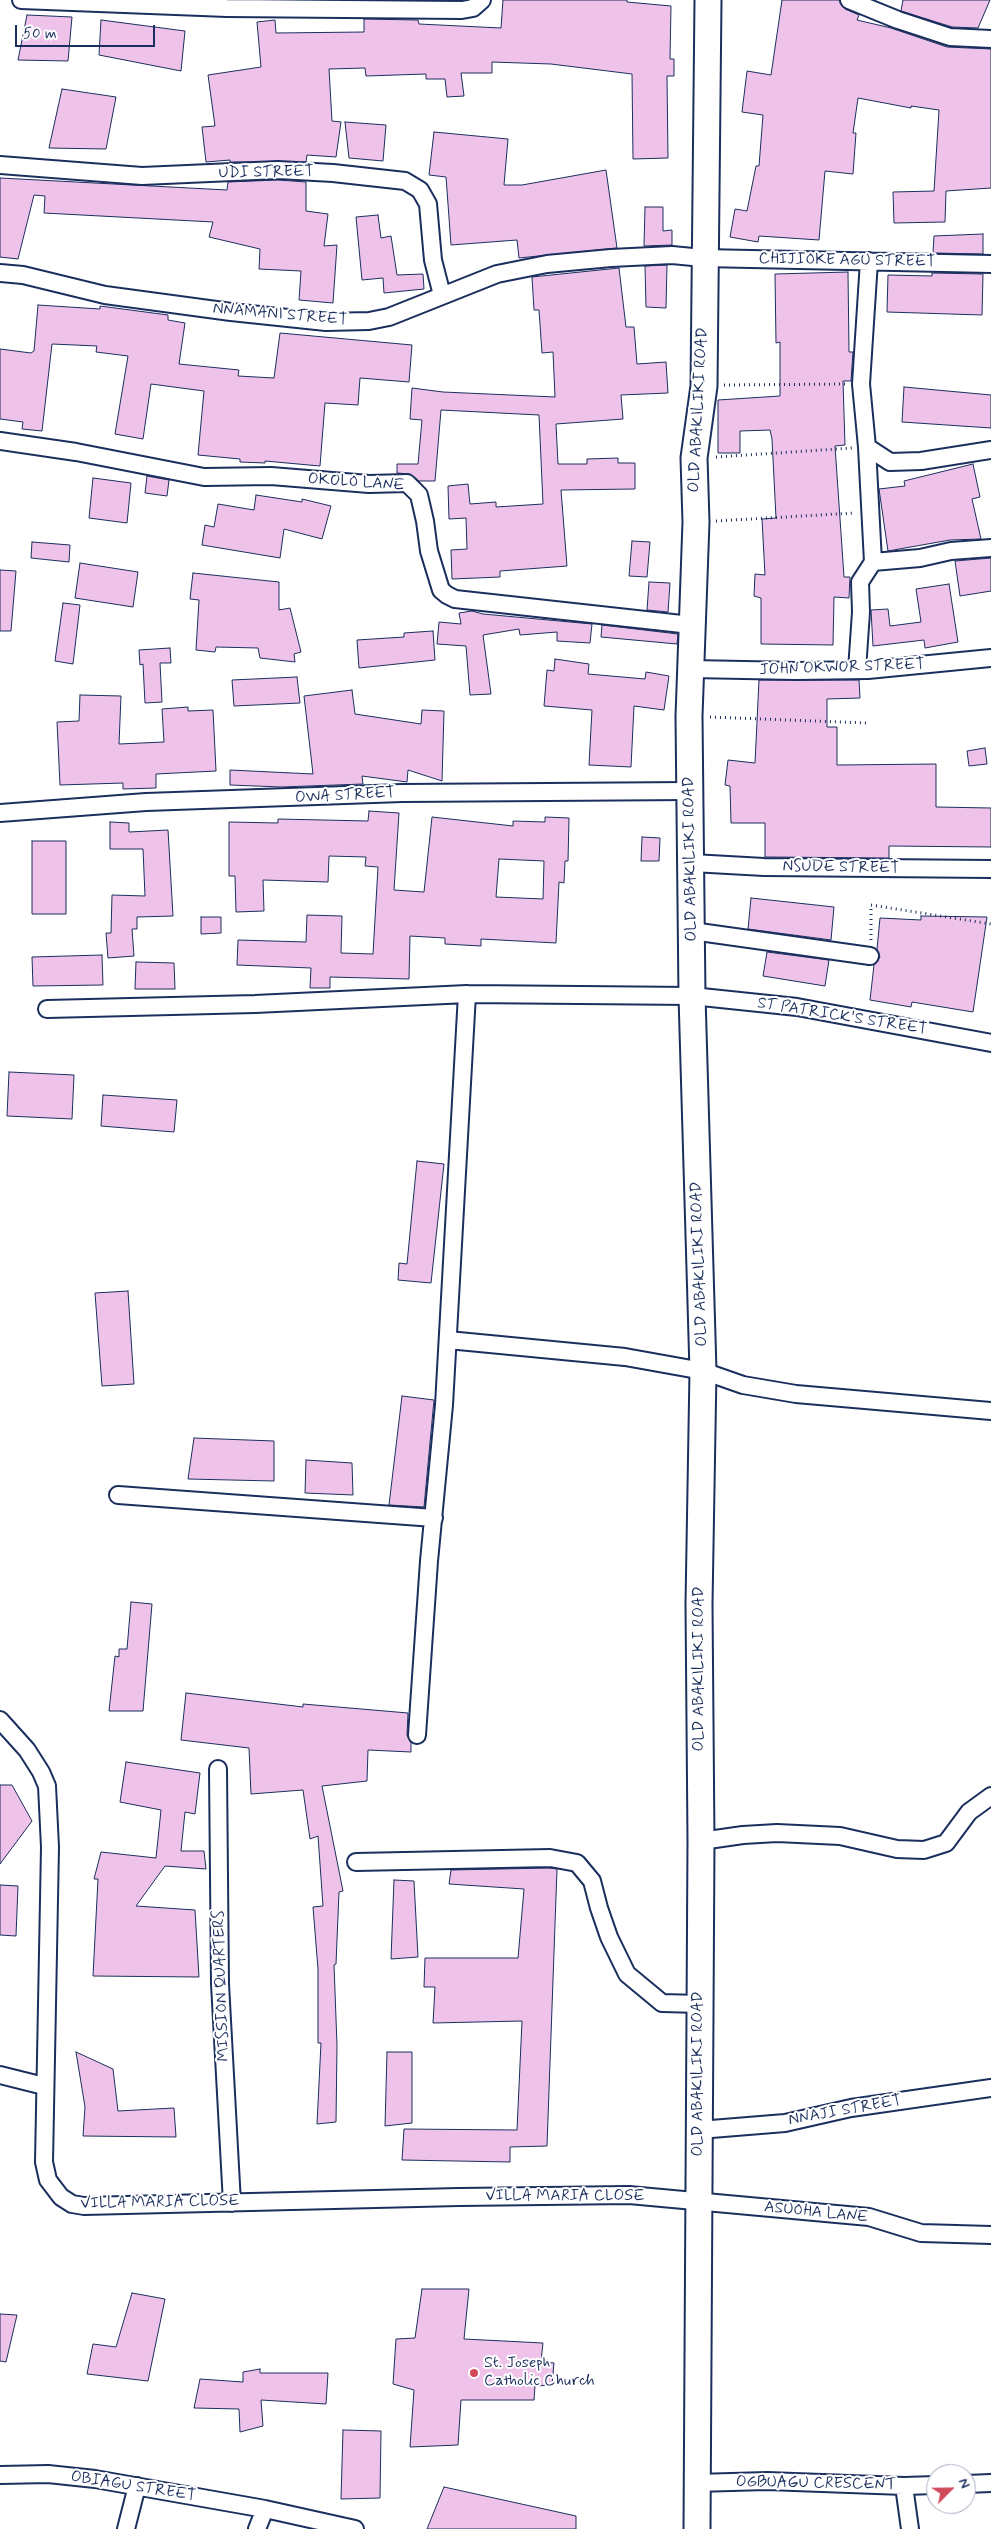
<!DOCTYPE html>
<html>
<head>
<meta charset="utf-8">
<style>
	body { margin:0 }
	#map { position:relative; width:991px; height:2529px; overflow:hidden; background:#fff; font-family:Mynerve,sans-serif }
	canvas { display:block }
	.north { position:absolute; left:926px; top:2464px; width:50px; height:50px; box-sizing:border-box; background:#fff; border:1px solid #a4acbf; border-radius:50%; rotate:67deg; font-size:14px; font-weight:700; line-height:20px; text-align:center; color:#1b2f5e }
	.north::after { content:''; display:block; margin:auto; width:18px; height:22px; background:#d1495b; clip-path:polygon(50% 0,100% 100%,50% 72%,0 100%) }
	.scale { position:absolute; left:15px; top:25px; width:140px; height:22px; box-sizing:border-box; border:2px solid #1b2f5e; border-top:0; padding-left:6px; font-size:15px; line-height:18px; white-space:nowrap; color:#1b2f5e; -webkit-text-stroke:4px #fff; paint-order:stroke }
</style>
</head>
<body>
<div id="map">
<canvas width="991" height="2529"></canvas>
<div class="north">N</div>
<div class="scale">50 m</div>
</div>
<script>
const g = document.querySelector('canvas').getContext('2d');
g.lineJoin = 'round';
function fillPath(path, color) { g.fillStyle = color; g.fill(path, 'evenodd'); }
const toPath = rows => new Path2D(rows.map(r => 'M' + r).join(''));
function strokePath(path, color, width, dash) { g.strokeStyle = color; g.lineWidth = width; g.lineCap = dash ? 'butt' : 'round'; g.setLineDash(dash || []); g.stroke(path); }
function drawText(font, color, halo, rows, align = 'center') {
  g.font = font + ' Mynerve,sans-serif'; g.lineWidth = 4; g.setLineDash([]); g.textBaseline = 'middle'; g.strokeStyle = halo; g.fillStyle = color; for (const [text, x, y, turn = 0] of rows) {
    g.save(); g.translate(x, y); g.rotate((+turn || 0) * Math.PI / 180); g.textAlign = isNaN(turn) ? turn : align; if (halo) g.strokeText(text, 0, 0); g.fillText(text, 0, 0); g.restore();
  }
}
const building = toPath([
	[503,0,627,0,627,2,671,6,670,59,674,59,674,76,667,76,668,158,633,159,632,74,551,64,492,62,492,73,461,73,464,96,447,97,445,79,426,79,426,74,366,76,365,68,329,69,332,121,341,122,336,157,307,155,306,162,230,162,230,160,206,162,202,127,215,126,208,75,261,67,257,22,275,20,276,33,364,32,364,19,418,20,419,24,501,28,503,0],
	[782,0,839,0,845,9,859,15,857,20,891,28,947,47,991,49,991,188,946,191,945,222,894,223,893,192,934,191,939,110,911,106,911,108,858,98,853,133,856,133,853,174,825,171,819,240,759,236,758,242,730,237,735,209,747,211,756,166,759,166,763,115,742,112,747,71,771,75,782,0],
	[903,0,990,0,978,28,952,27,901,11,903,0],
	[27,15,72,17,68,61,18,60,27,15],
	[101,20,185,31,181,71,99,55,101,20],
	[62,89,116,97,106,149,49,148,62,89],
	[345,122,386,125,383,161,349,158,345,122],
	[434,132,508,139,504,185,522,185,606,170,617,248,519,258,517,240,451,245,446,177,429,175,434,132],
	[0,178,227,190,228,182,278,180,306,182,306,211,328,214,324,246,337,245,333,303,299,300,301,271,259,269,260,249,209,237,213,222,44,213,45,196,34,195,18,259,0,257,0,178],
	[645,207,663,207,663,231,672,230,672,245,644,246,645,207],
	[378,215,381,238,391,236,397,275,423,274,424,289,384,293,383,278,362,280,356,217,378,215],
	[983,234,983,254,933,253,934,236,983,234],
	[667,265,666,308,646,307,645,266,667,265],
	[619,268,626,327,634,327,637,364,666,362,668,393,621,395,623,419,556,424,558,464,587,464,587,459,618,458,618,463,635,463,635,489,561,490,567,566,500,571,500,577,452,579,451,550,467,549,466,518,449,519,448,486,468,484,470,504,496,502,496,507,543,504,539,415,441,410,435,481,419,481,410,474,397,473,397,464,418,464,422,420,410,419,412,388,443,392,555,397,553,352,542,353,539,310,534,310,532,277,619,268],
	[848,272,849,352,853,352,851,381,843,381,845,445,835,446,844,577,850,577,849,598,834,597,833,645,761,644,761,598,754,596,755,574,765,575,762,519,776,518,772,439,770,430,740,431,740,453,718,453,718,400,780,396,780,342,776,343,775,274,848,272],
	[932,273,983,274,982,315,887,312,888,275,932,276,932,273],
	[38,305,100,309,100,306,168,315,168,320,185,323,179,364,239,370,238,376,274,378,280,333,412,345,409,382,360,378,358,405,325,403,320,466,265,461,265,463,240,462,240,459,198,455,204,391,151,384,143,439,115,434,128,356,96,352,97,346,52,344,42,431,22,429,23,422,0,419,0,349,31,353,34,351,38,305],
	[904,387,991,395,991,428,902,422,904,387],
	[973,464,980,497,972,499,981,539,950,540,888,551,879,489,905,486,904,481,973,464],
	[147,476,169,480,167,496,145,493,147,476],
	[93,478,131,483,127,523,89,518,93,478],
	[256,495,302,502,302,499,331,506,322,539,284,529,280,558,202,545,205,525,214,527,218,504,254,510,256,495],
	[632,541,650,542,647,577,629,576,632,541],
	[32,542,70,545,69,562,31,558,32,542],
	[991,558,991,591,960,596,955,561,991,558],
	[80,563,138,572,133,607,75,598,80,563],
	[0,570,16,571,11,631,0,631,0,570],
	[193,573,279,582,279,610,290,608,301,652,294,654,295,662,260,658,258,648,216,647,215,652,196,650,199,600,190,599,193,573],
	[649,582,670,583,668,612,647,610,649,582],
	[949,584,958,642,925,648,924,640,873,646,871,610,888,609,890,626,921,622,916,589,949,584],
	[63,603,80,605,73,664,55,661,63,603],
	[472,611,483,614,592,624,590,643,557,641,557,632,520,635,519,629,483,635,491,694,470,695,466,646,437,644,439,622,461,624,459,613,472,611],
	[602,625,678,634,677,644,601,637,602,625],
	[433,631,435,660,359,668,357,640,404,637,404,633,433,631],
	[170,648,171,663,160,663,162,702,145,703,143,664,140,665,139,650,170,648],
	[555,659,589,664,588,674,645,679,646,672,669,676,664,710,634,706,631,767,589,765,592,710,544,706,547,670,554,671,555,659],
	[297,677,300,703,234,706,232,680,297,677],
	[759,680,859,680,860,698,827,699,827,727,837,727,837,765,936,764,936,807,991,808,991,847,889,846,889,858,765,857,765,823,731,823,730,786,725,785,728,760,755,763,759,680],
	[352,690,355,714,421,724,422,710,444,711,442,781,408,770,407,782,362,776,363,784,281,787,230,785,230,770,313,774,304,696,352,690],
	[80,695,121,696,119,744,164,742,162,709,188,707,188,711,213,710,216,771,156,774,156,788,123,789,123,783,60,785,57,722,79,721,80,695],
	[985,748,987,764,969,766,967,751,985,748],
	[369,811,399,813,394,890,424,892,432,817,513,826,513,821,545,822,545,817,569,818,568,861,565,861,564,883,559,882,556,943,481,939,481,946,445,944,445,938,410,936,409,979,330,977,330,988,310,988,311,968,237,965,238,940,306,942,307,915,342,916,341,953,373,954,378,867,365,866,366,857,329,856,328,882,263,880,264,911,236,912,235,876,229,876,229,822,278,823,278,819,368,821,369,811],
	[499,859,544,861,543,899,496,897,499,859],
	[110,822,129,823,129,832,168,830,173,916,137,917,137,929,132,929,134,956,108,958,106,933,111,933,112,895,145,896,143,849,110,849,110,822],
	[642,837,660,838,659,861,641,861,642,837],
	[32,841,66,841,66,914,32,914,32,841],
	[751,898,834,907,831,940,748,929,751,898],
	[921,916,987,917,973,1012,912,1002,911,1007,870,1000,874,965,880,957,877,949,880,918,921,920,921,916],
	[201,917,221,917,221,933,201,934,201,917],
	[767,952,829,960,825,986,763,976,767,952],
	[102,955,103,985,33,986,32,957,102,955],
	[136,962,174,963,175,989,135,989,136,962],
	[9,1072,74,1075,72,1119,7,1116,9,1072],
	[103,1095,177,1100,174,1132,101,1126,103,1095],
	[417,1161,444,1164,431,1283,398,1280,399,1263,407,1264,417,1161],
	[128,1291,134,1384,102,1386,95,1293,128,1291],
	[402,1396,434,1400,424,1507,389,1505,402,1396],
	[194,1438,274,1441,274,1481,188,1479,194,1438],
	[306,1460,352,1463,353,1495,305,1493,306,1460],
	[131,1602,152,1604,143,1711,109,1711,115,1656,119,1657,119,1649,127,1649,131,1602],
	[186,1693,303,1707,303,1704,408,1713,407,1735,411,1743,411,1752,368,1750,367,1781,322,1786,343,1891,339,1892,336,1964,334,1965,337,2045,336,2122,317,2124,321,2043,318,2043,318,1969,313,1907,323,1906,318,1836,310,1839,303,1790,251,1794,249,1748,181,1740,186,1693],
	[126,1762,200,1773,195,1814,185,1812,181,1851,204,1851,206,1869,165,1866,136,1906,195,1910,199,1977,93,1976,98,1879,94,1879,101,1852,156,1858,161,1810,120,1802,126,1762],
	[0,1785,12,1785,32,1821,0,1864,0,1785],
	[549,1868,557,1869,547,2146,510,2147,510,2162,402,2160,404,2129,517,2130,522,2021,433,2023,435,1987,424,1987,425,1958,518,1958,524,1889,449,1884,451,1870,549,1868],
	[394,1880,414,1881,418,1957,391,1959,394,1880],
	[0,1885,18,1886,16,1936,0,1935,0,1885],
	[76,2052,113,2069,118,2111,174,2108,176,2137,83,2136,85,2107,76,2052],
	[387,2052,412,2052,412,2123,385,2126,387,2052],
	[422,2289,469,2289,464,2339,543,2343,541,2361,554,2363,552,2385,535,2386,534,2400,461,2400,458,2445,410,2447,414,2390,393,2384,396,2339,415,2338,422,2289],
	[132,2293,165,2299,148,2381,87,2374,93,2344,116,2347,132,2293],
	[0,2314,17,2315,6,2362,0,2361,0,2314],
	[260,2369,260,2373,328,2373,326,2404,261,2400,263,2426,240,2432,239,2409,194,2408,200,2379,243,2382,243,2372,260,2369],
	[343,2430,381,2431,380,2498,341,2499,343,2430],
	[444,2487,576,2516,576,2529,427,2529,444,2487]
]);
const path = toPath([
	[724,385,846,384],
	[716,457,852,448],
	[716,521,854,513],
	[710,717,866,723],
	[871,940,871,905,991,924]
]);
const minor = toPath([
	[21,0,227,8,462,10,473,8,482,0],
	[849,0,898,20,950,37,991,39],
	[0,165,142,176,278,170,333,173,405,181,420,190,428,204,433,260,442,295],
	[869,261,861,384,867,447,890,462,921,461,991,450],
	[0,273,23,275,105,295,231,312,326,322,369,321,389,317,497,274,547,264,611,258,672,255,703,258,991,264],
	[0,441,76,452,204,477,271,476,369,484,407,483,419,495,425,521,429,551,441,590,447,595,455,599,691,625],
	[873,562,920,558,951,551,991,548],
	[692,669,796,671,868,670,991,658],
	[857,670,861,612,860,582,873,562,867,447],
	[0,813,146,802,402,793,690,791],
	[692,863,764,867,991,869],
	[692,931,870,956],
	[47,1009,255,1004,467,994,692,996,797,1007,991,1043],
	[448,1340,625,1357,703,1371,743,1385,796,1394,991,1411],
	[118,1495,434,1518],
	[0,1720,27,1750,41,1772,47,1786,50,1847,44,2162,48,2180,61,2197,72,2204,84,2206,459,2197,629,2195,869,2217,921,2233,991,2235],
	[417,1735,429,1561,444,1405,467,994],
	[218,1769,220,1984,232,2203],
	[701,1841,743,1835,777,1833,840,1836,897,1849,924,1850,946,1843,969,1812,991,1796],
	[356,1862,550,1858,577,1863,592,1881,599,1908,609,1937,627,1974,662,2003,700,2004],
	[0,2075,44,2086],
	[699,2130,785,2123,851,2108,991,2088],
	[0,2475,48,2474,95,2479,265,2509,355,2529],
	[696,2483,767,2481,904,2486,936,2485],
	[966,2484,991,2483],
	[904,2486,910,2529],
	[126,2529,137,2486],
	[257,2529,265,2509]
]);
const primary = toPath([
	[697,2529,701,1841,699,1604,703,1371,692,996,689,716,696,522,694,458,704,386,708,0]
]);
const markers = [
	[474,2373,5,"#d1495b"]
];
const streetNames = [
	["UDI STREET",266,173,-1],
	["CHIJIOKE AGU STREET",847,261,1],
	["NNAMANI STREET",280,315,5],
	["OLD ABAKILIKI ROAD",699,410,-87],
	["OKOLO LANE",356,483,4],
	["JOHN OKWOR STREET",842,668,-2],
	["OWA STREET",345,796,-3],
	["OLD ABAKILIKI ROAD",691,859,-91],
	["NSUDE STREET",841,868,1],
	["ST PATRICK'S STREET",842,1017,9],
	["OLD ABAKILIKI ROAD",700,1264,-92],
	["OLD ABAKILIKI ROAD",700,1669,-90],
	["MISSION QUARTERS",222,1986,-92],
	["OLD ABAKILIKI ROAD",699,2074,-90],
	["NNAJI STREET",845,2111,-10],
	["VILLA MARIA CLOSE",565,2197],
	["VILLA MARIA CLOSE",160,2203,-1],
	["ASUOHA LANE",816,2213,6],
	["OGBUAGU CRESCENT",816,2484,1],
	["OBIAGU STREET",133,2487,9]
];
const poiNames = [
	["St. Joseph",484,2364],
	["Catholic Church",484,2382]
];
fillPath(building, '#efc3e9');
strokePath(building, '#1b2f5e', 1);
strokePath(minor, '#1b2f5e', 20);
strokePath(primary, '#1b2f5e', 29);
strokePath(path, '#1b2f5e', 3, [1, 4]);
strokePath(minor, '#fff', 16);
strokePath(primary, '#fff', 25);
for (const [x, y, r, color] of markers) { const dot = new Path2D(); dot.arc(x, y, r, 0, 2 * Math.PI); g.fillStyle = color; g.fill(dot); strokePath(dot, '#fff', 2); }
drawText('16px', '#1b2f5e', '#fff', streetNames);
drawText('16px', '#1b2f5e', '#fff', poiNames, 'left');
</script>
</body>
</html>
